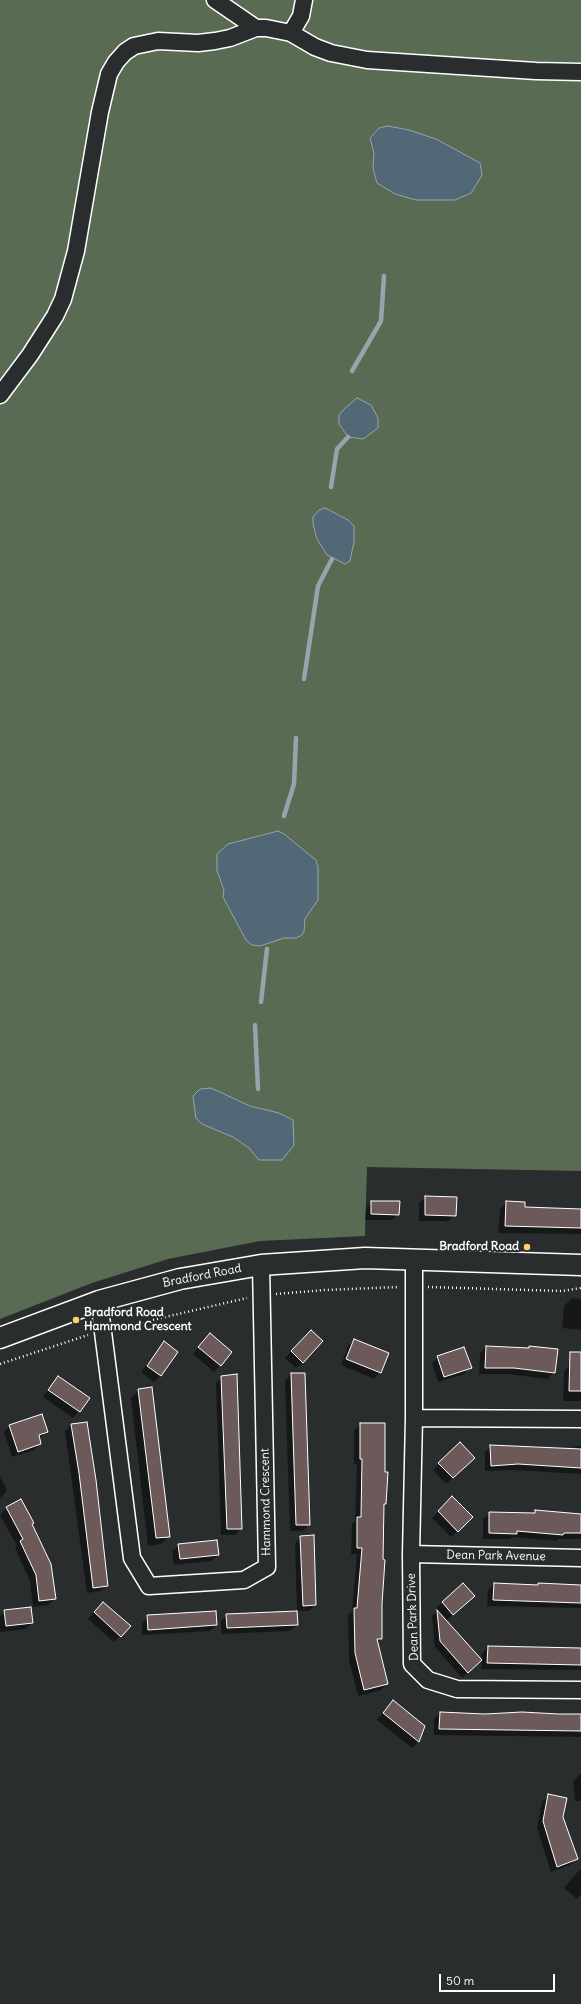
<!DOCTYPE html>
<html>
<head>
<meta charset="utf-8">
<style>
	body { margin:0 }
	#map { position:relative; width:581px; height:2004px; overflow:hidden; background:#2a2d2e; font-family:Delius,sans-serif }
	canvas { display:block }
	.scale { position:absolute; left:439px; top:1974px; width:116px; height:18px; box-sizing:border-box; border:2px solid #fff; border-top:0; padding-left:5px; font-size:12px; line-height:14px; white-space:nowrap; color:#fff; -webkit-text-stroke:3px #2a2d2e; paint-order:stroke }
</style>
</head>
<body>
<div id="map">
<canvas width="581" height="2004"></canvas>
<div class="scale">50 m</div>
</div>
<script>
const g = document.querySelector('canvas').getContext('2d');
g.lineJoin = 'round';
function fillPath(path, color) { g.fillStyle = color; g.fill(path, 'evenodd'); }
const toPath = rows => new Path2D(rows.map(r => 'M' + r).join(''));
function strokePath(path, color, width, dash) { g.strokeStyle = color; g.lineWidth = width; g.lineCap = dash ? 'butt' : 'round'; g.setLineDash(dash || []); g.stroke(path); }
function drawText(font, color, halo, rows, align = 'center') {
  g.font = font + ' Delius,sans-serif'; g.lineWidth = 4; g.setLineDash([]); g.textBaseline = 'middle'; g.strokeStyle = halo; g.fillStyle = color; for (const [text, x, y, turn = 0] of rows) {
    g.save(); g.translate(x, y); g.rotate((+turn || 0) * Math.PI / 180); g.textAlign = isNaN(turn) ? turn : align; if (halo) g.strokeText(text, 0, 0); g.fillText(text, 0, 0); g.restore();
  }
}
const green = toPath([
	[0,0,581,0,581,1171,367,1167,365,1236,260,1241,168,1259,92,1283,0,1319]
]);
const water = toPath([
	[388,126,409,130,436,139,480,163,482,175,471,193,455,200,416,200,395,194,377,183,373,168,374,153,370,138,379,128,388,126],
	[357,398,371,405,378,418,378,428,363,439,348,437,339,424,339,415,345,408,357,398],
	[325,508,348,520,354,526,354,542,351,556,350,561,345,564,327,555,317,539,313,524,313,517,319,510,325,508],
	[278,831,284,834,316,860,318,868,318,900,305,919,304,932,302,935,296,938,284,938,260,946,252,945,246,940,223,897,224,890,217,871,217,854,228,844,278,831],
	[211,1088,250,1106,279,1113,293,1120,294,1145,282,1160,259,1160,249,1148,233,1137,202,1124,196,1118,193,1096,200,1089,211,1088]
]);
const shadow = toPath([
	[426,1197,455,1215,449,1221,419,1221,419,1203],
	[372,1202,398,1214,392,1220,365,1220,366,1208],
	[507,1202,524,1208,581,1210,581,1234,498,1233,500,1209],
	[572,1298,581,1299,581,1330,562,1328,564,1306],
	[305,1337,303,1362,296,1368,285,1358],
	[355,1340,380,1372,374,1379,341,1365,348,1346],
	[204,1341,231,1352,214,1372,193,1354],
	[164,1343,161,1375,154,1382,141,1372],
	[486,1347,527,1349,529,1347,554,1372,548,1379,507,1374,479,1374,480,1353],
	[438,1357,470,1367,464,1374,438,1382,432,1363],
	[570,1365,581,1365,581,1401,563,1401,564,1371],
	[291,1374,309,1524,303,1531,290,1531,285,1381],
	[58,1377,89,1398,73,1418,43,1397],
	[222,1377,241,1528,235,1535,221,1535,216,1383],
	[139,1390,169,1536,161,1544,148,1546,131,1398],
	[360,1424,385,1503,383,1506,381,1639,377,1643,387,1684,381,1690,358,1696,349,1660,348,1615,352,1611,357,1554,351,1554,352,1524,355,1521,357,1464,354,1464,354,1431],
	[71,1425,107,1585,101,1591,87,1593,65,1431],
	[10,1426,47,1432,39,1439,40,1444,34,1450,12,1457,4,1432],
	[460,1444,473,1458,446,1484,433,1470],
	[491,1446,572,1449,576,1446,581,1446,581,1474,512,1470,485,1471,485,1452],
	[0,1476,7,1491,0,1498],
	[452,1498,472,1517,451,1537,432,1518],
	[21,1500,31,1524,55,1599,48,1605,33,1607,30,1581,15,1548,17,1546,0,1515,6,1508],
	[536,1511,578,1515,581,1513,581,1539,558,1539,556,1541,512,1537,510,1539,483,1539,483,1519,490,1513,533,1514],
	[301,1537,315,1605,309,1611,297,1611,295,1543],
	[179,1545,218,1555,211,1561,174,1565,172,1551],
	[463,1584,467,1602,446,1621,475,1666,462,1678,435,1647,432,1616,438,1611,436,1608],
	[494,1584,536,1586,538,1584,581,1586,581,1608,487,1606,488,1590],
	[97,1609,120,1636,114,1642,88,1619],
	[5,1611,32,1623,26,1629,0,1632,0,1616],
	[296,1612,297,1625,290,1631,221,1634,221,1621,227,1615],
	[148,1616,216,1625,210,1631,142,1635,142,1623],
	[488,1647,579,1649,581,1647,581,1670,481,1669,482,1653],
	[393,1701,424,1726,418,1742,412,1748,377,1720],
	[440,1713,581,1714,581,1737,434,1735,434,1719],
	[579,1775,581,1775,581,1801,575,1801,573,1781],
	[549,1795,562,1817,576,1859,570,1865,551,1872,537,1828,542,1802],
	[581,1868,581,1894,577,1899,564,1888]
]);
const stream = toPath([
	[352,371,381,321,384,276],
	[331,487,337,449,348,437],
	[304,679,318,586,332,559],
	[284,816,294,784,296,738],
	[261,1002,267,949],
	[255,1025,258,1089]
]);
const building = toPath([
	[425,1196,457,1197,456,1216,425,1215,425,1196],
	[371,1201,400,1201,399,1215,371,1214,371,1201],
	[506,1201,525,1202,525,1207,581,1209,581,1228,505,1226,506,1201],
	[311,1330,323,1341,303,1363,291,1351,311,1330],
	[210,1333,232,1352,221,1366,198,1347,210,1333],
	[354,1339,389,1353,381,1373,346,1359,354,1339],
	[164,1341,178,1352,161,1376,147,1366,164,1341],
	[486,1346,529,1348,529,1346,558,1349,555,1373,514,1368,485,1368,486,1346],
	[464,1347,472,1368,444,1377,437,1356,464,1347],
	[570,1352,581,1352,581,1391,569,1391,570,1352],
	[291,1373,305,1373,310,1525,296,1525,291,1373],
	[237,1374,242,1529,227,1529,221,1376,237,1374],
	[58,1376,90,1398,80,1412,48,1390,58,1376],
	[152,1387,170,1537,156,1538,138,1389,152,1387],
	[42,1414,48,1432,39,1435,41,1444,18,1452,9,1425,42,1414],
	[87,1422,96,1480,108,1586,93,1588,79,1473,71,1424,87,1422],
	[360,1423,385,1423,385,1472,388,1472,386,1504,384,1504,383,1559,385,1560,382,1604,382,1639,377,1639,388,1684,364,1690,355,1653,354,1608,357,1608,362,1548,357,1548,357,1517,361,1517,362,1459,360,1459,360,1423],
	[460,1442,475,1458,453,1478,438,1463,460,1442],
	[490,1445,581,1449,581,1468,518,1464,491,1466,490,1445],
	[452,1496,473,1517,458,1532,438,1511,452,1496],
	[21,1499,34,1523,32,1524,51,1564,56,1599,39,1601,36,1575,20,1541,23,1539,6,1507,21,1499],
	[535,1510,581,1514,581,1533,564,1533,563,1535,517,1531,517,1534,489,1533,489,1512,535,1513,535,1510],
	[314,1535,316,1605,303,1606,300,1536,314,1535],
	[217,1540,219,1555,180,1559,178,1544,217,1540],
	[463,1583,475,1596,453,1615,442,1602,463,1583],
	[494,1583,538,1585,538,1583,581,1585,581,1603,493,1600,494,1583],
	[103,1602,131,1626,121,1637,94,1612,103,1602],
	[31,1607,33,1623,6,1626,4,1610,31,1607],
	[437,1610,482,1660,468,1673,440,1641,437,1610],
	[216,1611,217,1625,148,1630,147,1615,216,1611],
	[297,1611,298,1625,227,1628,226,1614,297,1611],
	[488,1646,581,1648,581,1665,487,1663,488,1646],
	[393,1700,425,1726,419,1742,383,1713,393,1700],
	[440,1712,485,1714,522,1712,559,1714,581,1714,581,1731,439,1729,440,1712],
	[548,1794,567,1798,563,1817,578,1859,557,1867,543,1821,548,1794]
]);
const path = toPath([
	[428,1287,562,1291,581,1288],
	[276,1294,325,1290,399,1287],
	[118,1328,247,1298],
	[0,1364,88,1335]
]);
const minor = toPath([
	[215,0,256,28],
	[291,33,301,16,304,0],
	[0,395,30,355,55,316,63,299,76,251,100,112,109,74,116,62,125,52,134,46,158,41,198,43,215,41,230,38,256,28,266,28,291,33,315,47,331,53,367,60,536,71,581,72],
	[414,1259,414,1418,411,1554,412,1664,428,1680,457,1689,581,1690],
	[99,1301,132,1558,149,1586,244,1580,267,1567,261,1265],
	[414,1418,581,1419],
	[411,1554,581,1558]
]);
const major = toPath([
	[0,1338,99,1301,180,1279,261,1265,365,1258,581,1265]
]);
const markers = [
	[527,1247,4,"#ffd166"],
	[76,1320,4,"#ffd166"]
];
const poiNames = [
	["Bradford Road",519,1247],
	["Bradford Road",84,1313,"left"],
	["Hammond Crescent",84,1327,"left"]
];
const streetNames = [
	["Bradford Road",202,1276,-11],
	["Hammond Crescent",266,1502,-91],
	["Dean Park Avenue",496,1556,1],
	["Dean Park Drive",413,1617,-92]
];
fillPath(green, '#5a6b54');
fillPath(water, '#526876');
strokePath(water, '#97a4ad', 1);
fillPath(shadow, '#0007');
strokePath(stream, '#97a4ad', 4.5);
fillPath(building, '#6c5959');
strokePath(building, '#fff', 1);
strokePath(minor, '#fff', 19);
strokePath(major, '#fff', 23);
strokePath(path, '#fff', 2.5, [1, 3]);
strokePath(minor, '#2a2d2e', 16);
strokePath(major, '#2a2d2e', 20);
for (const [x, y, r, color] of markers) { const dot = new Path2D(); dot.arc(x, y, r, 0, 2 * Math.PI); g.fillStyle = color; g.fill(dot); strokePath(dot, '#2a2d2e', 1.5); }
drawText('bold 12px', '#fff', '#2a2d2e', poiNames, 'right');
drawText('12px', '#fff', '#2a2d2e', streetNames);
</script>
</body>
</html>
